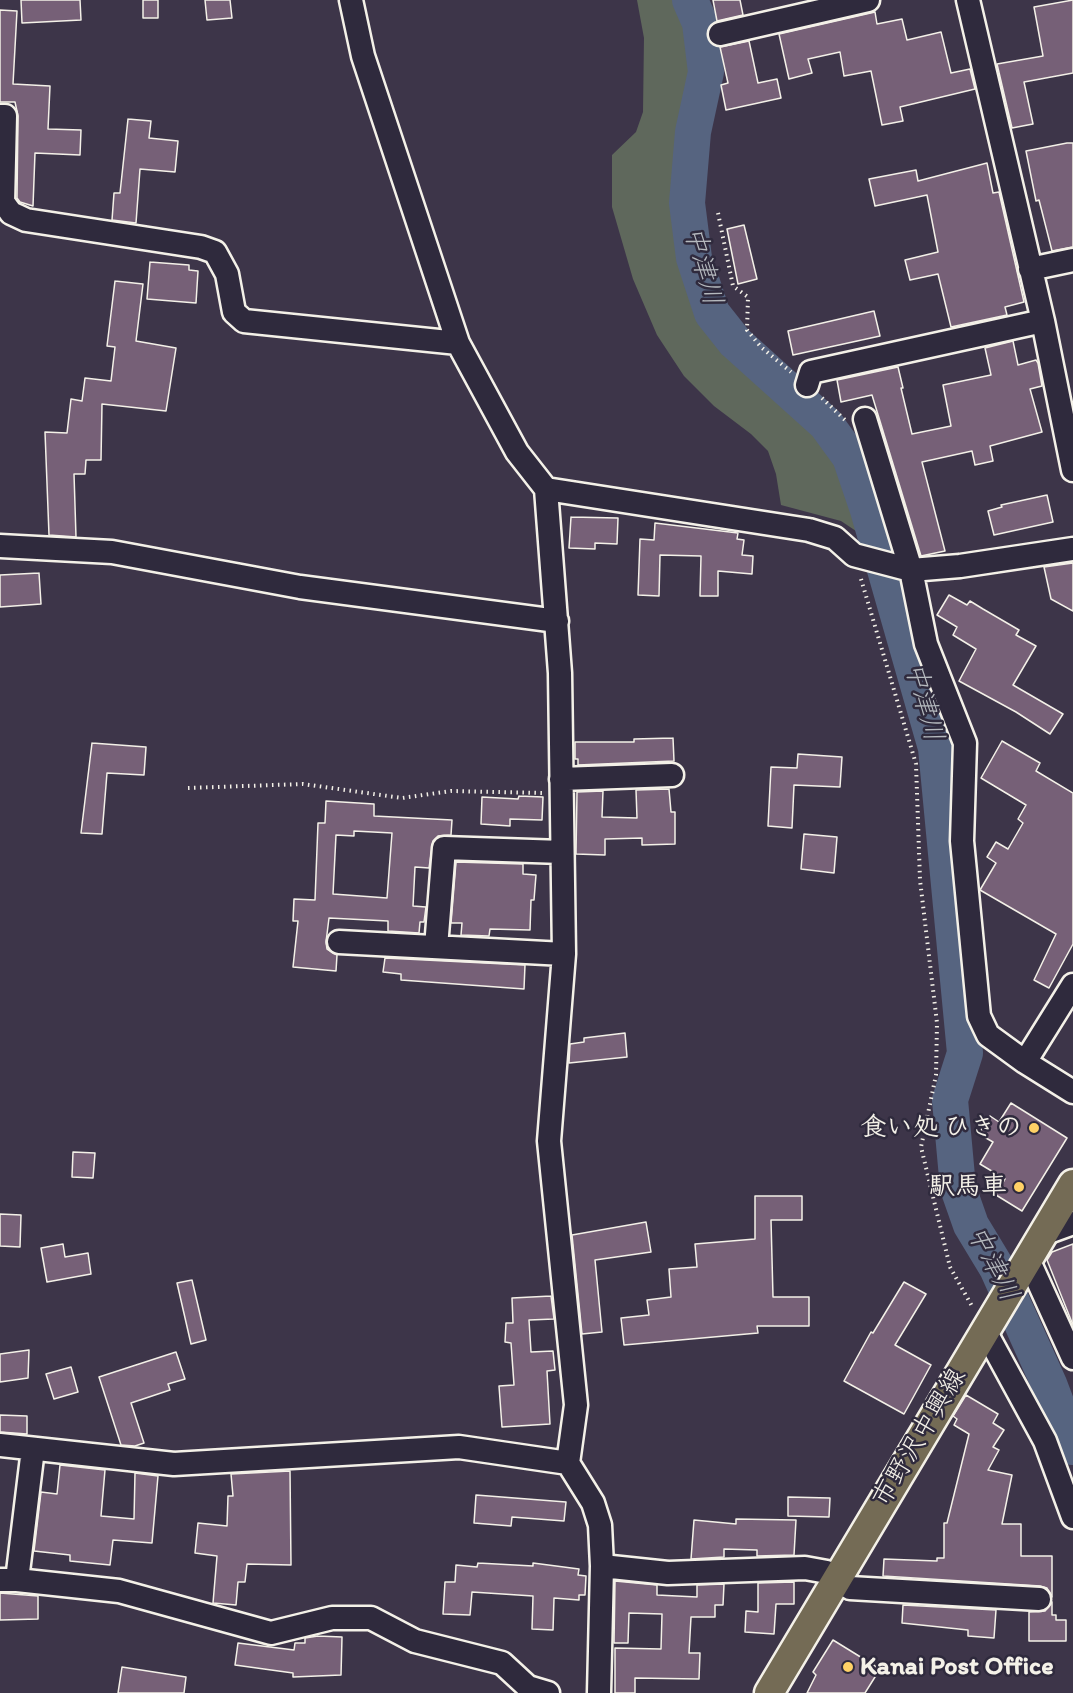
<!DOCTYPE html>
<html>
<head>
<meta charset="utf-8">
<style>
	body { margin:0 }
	canvas { display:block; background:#3d3549 }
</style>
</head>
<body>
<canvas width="1073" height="1693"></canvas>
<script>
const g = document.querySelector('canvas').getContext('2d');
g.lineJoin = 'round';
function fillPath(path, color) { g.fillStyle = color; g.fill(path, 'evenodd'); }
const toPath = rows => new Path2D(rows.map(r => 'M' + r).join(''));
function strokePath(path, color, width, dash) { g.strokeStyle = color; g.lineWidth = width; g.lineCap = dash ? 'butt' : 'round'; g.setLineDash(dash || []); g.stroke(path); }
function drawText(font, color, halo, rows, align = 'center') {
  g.font = font + ' Itim,"Klee One",sans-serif'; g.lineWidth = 5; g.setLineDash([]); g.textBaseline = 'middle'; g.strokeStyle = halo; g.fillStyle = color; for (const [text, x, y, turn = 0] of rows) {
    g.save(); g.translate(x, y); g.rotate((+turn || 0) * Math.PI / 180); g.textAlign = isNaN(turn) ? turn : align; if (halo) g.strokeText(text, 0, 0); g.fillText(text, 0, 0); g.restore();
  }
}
const green = toPath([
	[637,0,679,0,691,24,695,62,681,117,674,194,684,269,716,340,823,433,844,463,865,537,841,521,781,505,776,474,768,451,751,434,714,406,684,376,657,335,633,279,612,207,612,155,636,132,643,112,644,38]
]);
const river = toPath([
	[690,0,700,23,706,72,693,132,687,203,694,258,712,313,735,342,826,424,850,457,868,510,936,748,965,1053,950,1100,958,1188,971,1225,997,1268,1049,1384,1073,1447]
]);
const building = toPath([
	[21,0,80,0,81,20,22,23,21,0],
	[143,0,158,0,158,18,143,18,143,0],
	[205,0,230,0,232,18,207,20,205,0],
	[713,0,740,0,743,15,717,21,713,0],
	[1073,0,1073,73,1024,82,1033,124,1012,128,997,64,1043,56,1034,7,1073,0],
	[0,10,17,11,13,84,50,86,48,129,81,130,80,155,35,153,33,206,20,202,17,198,18,116,15,102,0,102,0,10],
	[875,12,877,24,902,19,907,40,941,32,951,73,970,69,975,89,900,107,903,121,882,125,871,71,844,76,840,52,808,59,812,73,789,79,779,34,875,12],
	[749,41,758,83,777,79,781,98,726,110,721,85,728,83,720,47,749,41],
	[128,119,151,121,149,138,178,141,175,172,140,169,136,223,112,220,114,193,120,193,128,119],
	[1067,143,1073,143,1073,247,1052,251,1039,200,1036,201,1026,151,1067,143],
	[987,163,993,193,999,192,1024,302,1005,307,1007,315,951,327,938,274,910,280,905,260,938,252,927,195,875,206,869,179,916,170,918,181,987,163],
	[744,225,757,279,738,284,727,229,744,225],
	[150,262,189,265,189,270,198,271,196,303,147,299,150,262],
	[115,281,143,284,136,341,176,348,166,411,102,404,101,460,86,460,85,474,74,474,76,537,49,535,45,432,67,433,71,399,82,401,85,378,111,381,115,347,107,346,115,281],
	[874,311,880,336,793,355,788,331,874,311],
	[1013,341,1018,365,1036,360,1038,363,1042,386,1030,389,1042,432,990,446,993,461,975,465,972,451,922,462,945,551,921,556,872,395,841,402,837,380,898,367,903,388,901,388,912,434,951,426,943,385,991,375,985,348,1013,341],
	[1047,495,1053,522,994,535,988,511,1002,507,1001,505,1047,495],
	[571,517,618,518,617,544,595,543,595,549,569,548,571,517],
	[655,523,738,533,737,539,744,540,742,555,753,556,752,574,718,571,718,596,700,596,701,556,660,555,659,596,638,595,640,539,654,540,655,523],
	[1073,563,1073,611,1051,599,1044,567,1073,563],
	[39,573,41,604,0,607,0,575,39,573],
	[949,595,967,605,970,601,983,609,1019,630,1016,635,1036,646,1013,685,1063,714,1050,734,1016,712,959,681,976,649,953,635,957,627,937,615,949,595],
	[673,738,674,761,578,765,578,759,575,759,575,742,634,742,634,739,673,738],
	[1002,741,1040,763,1036,771,1073,793,1073,944,1049,988,1034,980,1056,934,980,890,996,863,987,857,996,842,1008,849,1023,823,1018,819,1026,805,981,778,1002,741],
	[92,743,146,747,144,775,107,773,102,834,81,833,92,743],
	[798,754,842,757,840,787,794,785,792,828,768,826,771,767,797,768,798,754],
	[669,789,671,812,675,812,675,844,642,845,642,838,605,839,605,855,576,854,577,792,603,791,602,817,637,818,636,790,669,789],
	[519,796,543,797,542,820,510,819,510,826,481,824,482,797,518,799,519,796],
	[326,801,374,804,374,816,452,820,451,835,438,836,433,841,429,868,415,867,413,906,426,907,424,922,420,922,419,933,388,931,388,921,329,918,326,942,327,949,337,955,336,971,293,967,298,921,293,921,294,899,315,900,318,823,325,823,326,801],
	[354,831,392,833,387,898,333,894,336,835,354,836,354,831],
	[804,834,837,837,834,873,801,869,804,834],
	[456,862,523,864,523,874,536,875,534,900,531,900,530,930,490,929,489,936,461,935,462,923,451,923,456,862],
	[385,958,525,965,524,989,401,980,401,974,383,972,385,958],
	[625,1033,627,1057,569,1063,570,1044,584,1042,584,1038,625,1033],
	[1011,1103,1067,1138,1022,1211,996,1195,1005,1179,980,1164,993,1142,979,1134,990,1116,999,1122,1011,1103],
	[73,1152,95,1153,93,1178,72,1177,73,1152],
	[755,1196,802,1196,802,1220,771,1220,773,1297,809,1297,809,1326,757,1326,758,1333,624,1345,621,1318,649,1315,647,1300,671,1297,669,1269,697,1267,695,1244,755,1239,755,1196],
	[0,1214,21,1215,20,1247,0,1246,0,1214],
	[646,1222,651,1252,595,1260,602,1332,582,1334,572,1235,646,1222],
	[63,1244,65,1257,88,1253,91,1274,47,1282,41,1248,63,1244],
	[1073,1244,1073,1325,1047,1260,1052,1252,1073,1244],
	[192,1280,206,1340,191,1344,177,1283,192,1280],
	[904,1282,926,1294,895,1345,931,1365,904,1414,844,1381,871,1332,873,1333,904,1282],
	[551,1296,554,1319,529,1320,531,1352,553,1351,555,1370,547,1371,550,1424,502,1427,499,1386,514,1385,511,1343,505,1342,506,1323,513,1323,512,1298,551,1296],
	[29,1350,28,1378,0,1382,0,1354,29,1350],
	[176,1352,185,1379,168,1384,170,1390,131,1403,144,1443,135,1446,121,1445,99,1377,176,1352],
	[71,1367,78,1392,54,1399,46,1374,71,1367],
	[966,1395,998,1414,993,1423,1004,1430,993,1447,999,1450,988,1470,1012,1475,1002,1524,1021,1524,1021,1556,1052,1556,1052,1597,1047,1588,1040,1586,883,1576,884,1559,937,1561,937,1558,944,1558,944,1523,947,1523,969,1434,954,1425,957,1419,953,1416,966,1395],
	[0,1415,27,1416,27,1434,0,1432,0,1415],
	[60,1465,105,1470,101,1516,134,1519,135,1473,158,1476,152,1543,113,1540,110,1565,70,1561,70,1555,34,1551,41,1492,57,1494,60,1465],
	[290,1471,291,1565,247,1564,245,1582,238,1582,236,1605,213,1603,217,1556,195,1553,198,1523,227,1526,228,1496,233,1496,231,1474,290,1471],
	[476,1495,566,1502,564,1521,512,1517,511,1526,474,1523,476,1495],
	[788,1497,830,1498,829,1517,788,1516,788,1497],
	[736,1519,796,1520,794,1555,757,1556,757,1550,724,1549,724,1557,691,1559,694,1520,736,1524,736,1519],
	[478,1563,533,1566,533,1563,579,1569,578,1575,586,1576,585,1595,579,1595,579,1600,554,1598,553,1630,532,1629,533,1596,472,1592,470,1615,443,1614,445,1582,455,1582,456,1565,477,1567,478,1563],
	[615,1581,657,1585,657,1595,697,1597,697,1585,724,1584,723,1605,715,1605,715,1617,691,1617,689,1653,700,1653,699,1679,635,1678,635,1693,615,1693,615,1648,661,1649,662,1614,629,1613,628,1643,614,1643,615,1581],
	[794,1582,794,1604,776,1604,774,1634,745,1632,746,1611,758,1612,758,1583,794,1582],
	[0,1593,38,1596,38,1619,0,1620,0,1593],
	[1052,1602,1052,1615,1056,1615,1056,1620,1066,1620,1066,1641,1029,1641,1029,1612,1045,1611,1052,1602],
	[903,1605,996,1610,994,1638,968,1636,968,1630,902,1623,903,1605],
	[318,1636,342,1637,341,1675,293,1677,293,1673,235,1665,238,1643,294,1650,295,1643,305,1643,305,1638,318,1636],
	[833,1640,880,1669,865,1693,807,1693,816,1675,813,1672,833,1640],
	[122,1667,186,1677,184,1693,118,1693,122,1667]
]);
const path = toPath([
	[718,213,733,286,748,297,747,330,761,347,791,372],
	[822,398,845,420],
	[861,579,916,764,920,880,937,1023,936,1075,921,1147,950,1267,973,1308],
	[188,788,303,784,402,798,451,791,542,793]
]);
const minor = toPath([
	[351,0,363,56,458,343,517,452,546,489,560,673,564,954,549,1141,576,1405,568,1463,593,1503,600,1525,602,1566,599,1693],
	[968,0,1043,321,1073,470],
	[720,34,868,0],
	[0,116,5,116,3,202,11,213,26,220,201,247,215,252,227,274,234,312,244,321,458,343],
	[1030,269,1073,260],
	[807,385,811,372,1043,321],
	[865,419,911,570,926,644,965,743,962,841,979,1016,988,1035,1025,1062,1073,1092],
	[546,489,809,530,835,538,854,555,911,570,960,566,1073,549],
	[0,546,112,552,300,587,557,621],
	[561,779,672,775],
	[339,942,564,954],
	[436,947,444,848,562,852],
	[1025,1062,1073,985],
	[1043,1234,1073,1223],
	[1028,1259,1073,1358],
	[984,1329,1045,1441,1073,1517],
	[0,1445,174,1464,459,1447,568,1463],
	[602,1566,668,1573,805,1568,827,1572,850,1588,1039,1599],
	[0,1580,17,1580,33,1449],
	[17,1580,119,1591,271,1633,332,1618,371,1618,415,1641,502,1663,528,1687,548,1693]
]);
const major = toPath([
	[769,1693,1073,1184]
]);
const markers = [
	[1034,1128,6,"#ffd166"],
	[1019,1187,6,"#ffd166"],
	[848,1667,6,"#ffd166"]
];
const poiNames = [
	["食い処 ひきの",1022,1128],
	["駅馬車",1007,1187],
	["Kanai Post Office",860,1667,"left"]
];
const streetNames = [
	["市野沢中興線",920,1438,-59]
];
const waterNames = [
	["中津川",702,266,75],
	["中津川",923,702,75],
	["中津川",992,1264,63]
];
fillPath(green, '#5f685c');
strokePath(river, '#566480', 36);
fillPath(building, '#766077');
strokePath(building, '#f4f1e8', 1.5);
strokePath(minor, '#f4f1e8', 27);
strokePath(major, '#f4f1e8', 33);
strokePath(path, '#f4f1e8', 4, [1.5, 4.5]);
strokePath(minor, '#2f2a3d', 22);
strokePath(major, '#746b55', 28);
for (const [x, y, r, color] of markers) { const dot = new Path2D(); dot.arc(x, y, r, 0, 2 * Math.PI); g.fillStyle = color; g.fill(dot); strokePath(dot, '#2f2a3d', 2); }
drawText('bold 26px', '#f4f1e8', '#2f2a3d', poiNames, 'right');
drawText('26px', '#f4f1e8', '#2f2a3d', streetNames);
drawText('italic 27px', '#b5b9be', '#2f2a3d', waterNames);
</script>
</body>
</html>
